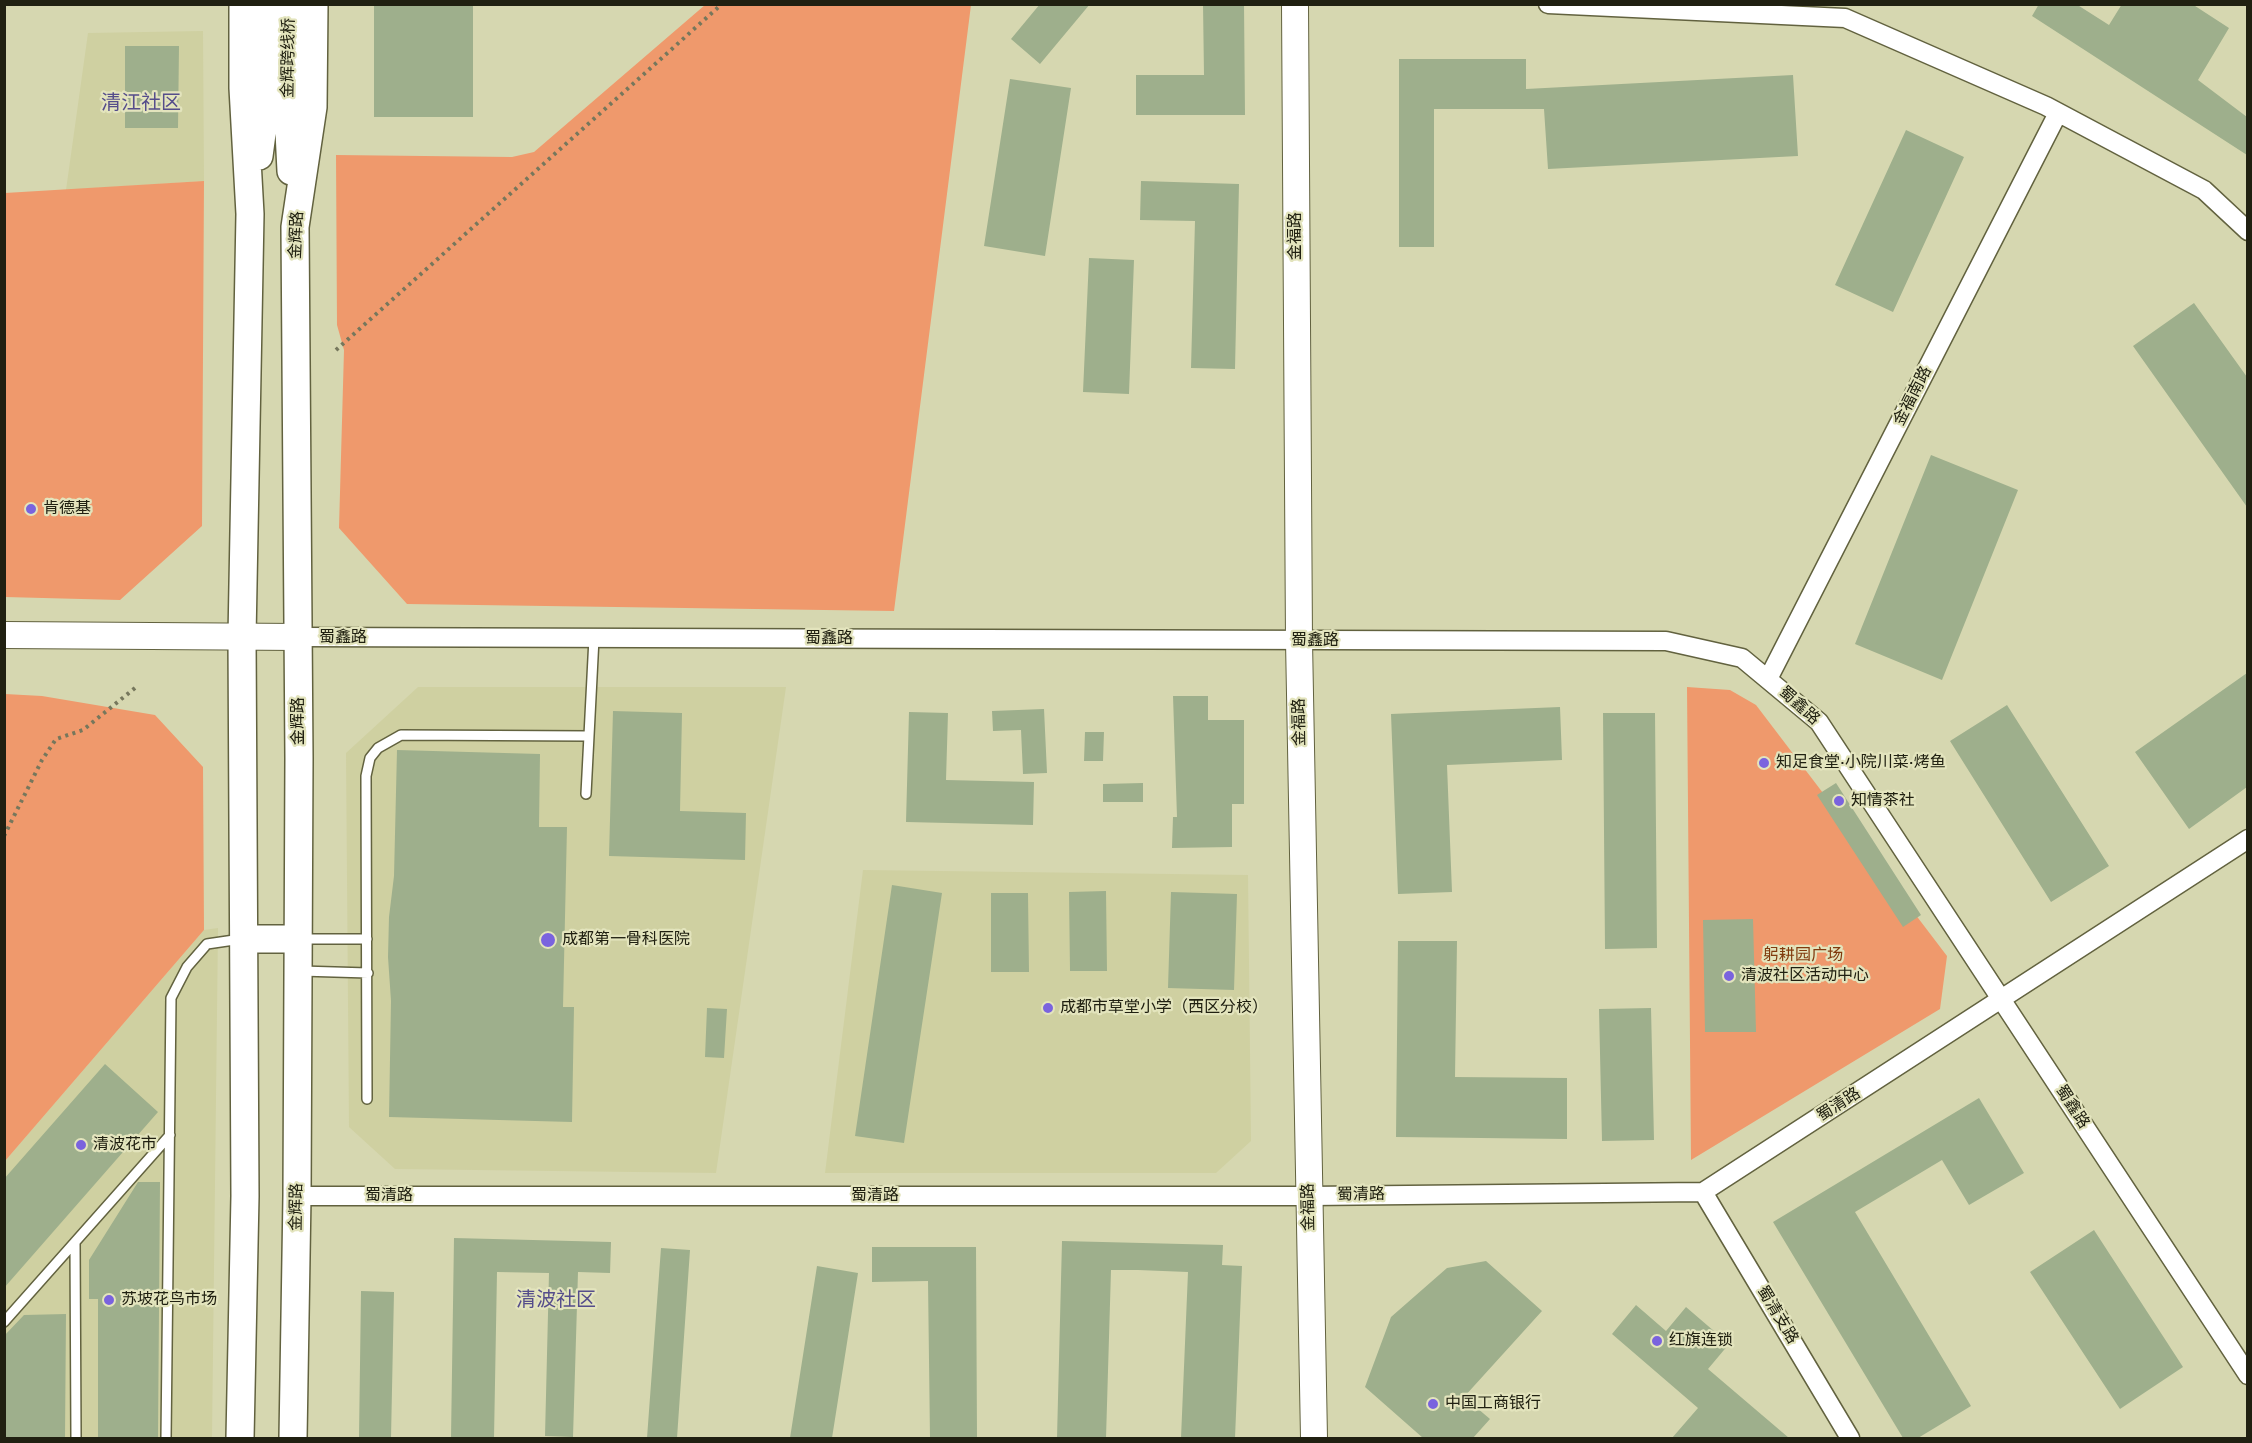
<!DOCTYPE html>
<html>
<head>
<meta charset="utf-8">
<style>
	body { margin:0 }
	#map { position:relative; width:2252px; height:1443px; overflow:hidden; background:#d6d7b0; font-family:Signika,sans-serif }
	canvas { display:block }
	.frame { position:absolute; inset:0; border:6px solid #202011; pointer-events:none }
</style>
</head>
<body>
<div id="map">
<canvas width="2252" height="1443"></canvas>
<div class="frame"></div>
</div>
<script>
const g = document.querySelector('canvas').getContext('2d');
g.lineJoin = 'round';
function fillPath(path, color) { g.fillStyle = color; g.fill(path, 'evenodd'); }
const toPath = rows => new Path2D(rows.map(r => 'M' + r).join(''));
function strokePath(path, color, width, dash) { g.strokeStyle = color; g.lineWidth = width; g.lineCap = dash ? 'butt' : 'round'; g.setLineDash(dash || []); g.stroke(path); }
function drawText(font, color, halo, rows, align = 'center') {
  g.font = font + ' Signika,"Noto Sans SC",sans-serif'; g.lineWidth = 4.5; g.setLineDash([]); g.textBaseline = 'middle'; g.strokeStyle = halo; g.fillStyle = color; for (const [text, x, y, turn = 0] of rows) {
    g.save(); g.translate(x, y); g.rotate((+turn || 0) * Math.PI / 180); g.textAlign = isNaN(turn) ? turn : align; if (halo) g.strokeText(text, 0, 0); g.fillText(text, 0, 0); g.restore();
  }
}
const built = toPath([
	[203,31,204,181,66,190,88,33],
	[418,687,786,687,716,1173,395,1169,349,1127,346,753],
	[863,870,1248,875,1251,1141,1216,1173,825,1173],
	[218,928,212,1438,5,1438,5,1161,204,930]
]);
const green = toPath([
	[705,5,971,5,894,611,407,604,339,528,344,350,337,325,336,155,512,157,534,152],
	[204,181,202,526,120,600,5,597,5,193],
	[1687,687,1730,690,1756,705,1947,956,1940,1009,1691,1160],
	[5,694,42,696,155,715,203,767,204,930,5,1161]
]);
const building = toPath([
	[374,4,473,4,473,117,374,117],
	[1040,4,1090,4,1040,64,1011,39],
	[1203,4,1244,4,1245,115,1136,115,1136,75,1204,75],
	[2039,4,2076,4,2109,25,2122,4,2192,4,2229,28,2198,80,2247,117,2247,155,2032,16],
	[125,46,179,46,178,128,125,128],
	[1399,59,1526,59,1526,89,1793,75,1798,156,1548,169,1544,109,1434,109,1434,247,1399,247],
	[1010,79,1071,88,1045,256,984,246],
	[1906,130,1964,157,1893,312,1835,285],
	[1141,181,1239,184,1235,369,1191,368,1195,221,1140,220],
	[1089,258,1134,260,1129,394,1083,392],
	[2194,303,2247,377,2247,507,2133,346],
	[1931,455,2018,490,1942,680,1855,644],
	[2247,673,2247,787,2189,829,2135,752],
	[1173,696,1208,696,1208,720,1244,720,1244,804,1232,804,1232,847,1172,848,1173,817,1177,817],
	[2007,705,2109,866,2051,902,1950,741],
	[1560,707,1562,760,1447,765,1452,892,1398,894,1391,714],
	[1044,709,1047,773,1023,774,1021,730,993,731,992,711],
	[613,711,682,713,680,811,746,813,745,860,609,856],
	[909,712,948,713,946,780,1034,782,1033,825,906,822],
	[1603,713,1655,713,1657,948,1605,949],
	[1085,732,1104,732,1103,761,1084,761],
	[397,750,540,754,539,827,567,827,563,1007,574,1007,572,1122,389,1117,391,1001,388,957,389,917,394,876],
	[1143,783,1143,802,1103,802,1103,784],
	[1836,783,1921,915,1903,927,1817,795],
	[892,885,942,893,904,1143,855,1136],
	[1106,891,1107,971,1070,971,1069,892],
	[1171,892,1237,894,1234,990,1168,988],
	[991,893,1028,893,1029,972,991,972],
	[1753,919,1756,1032,1705,1032,1703,920],
	[1398,941,1457,941,1455,1077,1567,1078,1567,1139,1396,1137],
	[707,1008,727,1009,724,1058,705,1057],
	[1651,1008,1654,1140,1602,1141,1599,1009],
	[105,1064,158,1112,4,1288,4,1179],
	[1979,1098,2024,1173,1969,1205,1942,1160,1855,1212,1971,1406,1918,1438,1903,1438,1773,1222],
	[138,1182,160,1182,158,1438,98,1438,98,1299,89,1299,89,1260],
	[2094,1230,2183,1367,2120,1409,2030,1272],
	[454,1238,611,1242,610,1273,578,1272,573,1437,545,1436,549,1273,497,1272,494,1438,451,1438],
	[1062,1241,1223,1245,1222,1265,1242,1266,1235,1438,1181,1438,1188,1272,1138,1270,1111,1270,1106,1438,1057,1438],
	[872,1247,976,1247,977,1438,930,1438,928,1281,872,1282],
	[661,1248,690,1250,677,1438,647,1438],
	[1486,1261,1542,1311,1464,1397,1490,1419,1473,1438,1423,1438,1365,1387,1391,1317,1447,1268],
	[817,1266,858,1273,832,1438,790,1438],
	[361,1291,394,1292,391,1438,359,1438],
	[1636,1305,1666,1331,1686,1307,1729,1344,1708,1369,1789,1438,1672,1438,1698,1408,1612,1334],
	[66,1314,65,1438,4,1438,4,1336,24,1315]
]);
const path = toPath([
	[336,350,722,4],
	[4,836,42,760,56,739,83,730,135,688]
]);
const lane = toPath([
	[586,794,594,638],
	[301,939,367,939],
	[301,971,368,973],
	[367,1099,366,776,370,758,378,748,401,735,589,736],
	[75,1242,76,1438],
	[4,1322,170,1135],
	[166,1438,171,998,187,967,207,944,241,939]
]);
const street = toPath([
	[1548,4,1845,18,2046,106,2204,190,2248,231],
	[299,637,1666,641,1742,658,1819,722,2248,1375],
	[1768,679,2058,113],
	[1703,1192,1850,1438],
	[297,1196,1309,1196,1703,1192,2248,839]
]);
const secondary = toPath([
	[1295,4,1299,641,1314,1438],
	[4,635,299,637]
]);
const primary = toPath([
	[290,4,288,112,291,171],
	[259,156,268,89,268,4],
	[244,939,298,939],
	[240,1438,245,1196,242,637,250,214,243,88,243,4],
	[293,1438,297,1196,299,758,295,227,313,107,314,4]
]);
const markers = [
	[31,509,6,"#7a63de"],
	[1764,763,6,"#7a63de"],
	[1839,801,6,"#7a63de"],
	[548,940,8,"#7a63de"],
	[1729,976,6,"#7a63de"],
	[1048,1008,6,"#7a63de"],
	[81,1145,6,"#7a63de"],
	[109,1300,6,"#7a63de"],
	[1657,1341,6,"#7a63de"],
	[1433,1404,6,"#7a63de"]
];
const streetNames = [
	["金辉跨线桥",289,58,-89],
	["金辉路",297,235,-87],
	["金福路",1296,236,-90],
	["金福南路",1913,396,-63],
	["蜀鑫路",343,638],
	["蜀鑫路",829,639],
	["蜀鑫路",1315,641],
	["蜀鑫路",1799,706,42],
	["金辉路",299,721,-90],
	["金福路",1300,722,-91],
	["蜀清路",1839,1105,-33],
	["蜀鑫路",2072,1107,57],
	["蜀清路",1361,1195,-1],
	["蜀清路",389,1196],
	["蜀清路",875,1196],
	["金辉路",297,1207,-89],
	["金福路",1309,1207,-91],
	["蜀清支路",1777,1315,59]
];
const poiNames = [
	["肯德基",43,509],
	["知足食堂·小院川菜·烤鱼",1776,763],
	["知情茶社",1851,801],
	["成都第一骨科医院",562,940],
	["清波社区活动中心",1741,976],
	["成都市草堂小学（西区分校）",1060,1008],
	["清波花市",93,1145],
	["苏坡花鸟市场",121,1300],
	["红旗连锁",1669,1341],
	["中国工商银行",1445,1404]
];
const parkNames = [
	["躬耕园广场",1803,956]
];
const quarterNames = [
	["清江社区",141,104],
	["清波社区",556,1301]
];
fillPath(built, '#cfd0a1');
fillPath(green, '#ef996c');
fillPath(building, '#9eaf8c');
strokePath(lane, '#62623f', 12);
strokePath(street, '#62623f', 21);
strokePath(secondary, '#62623f', 28);
strokePath(primary, '#62623f', 30);
strokePath(path, '#76775c', 4, [3, 4.5]);
strokePath(lane, '#fff', 9);
strokePath(street, '#fff', 18);
strokePath(secondary, '#fff', 26);
strokePath(primary, '#fff', 27);
for (const [x, y, r, color] of markers) { const dot = new Path2D(); dot.arc(x, y, r, 0, 2 * Math.PI); g.fillStyle = color; g.fill(dot); strokePath(dot, '#e3e4bd', 2); }
drawText('16px', '#202011', '#e3e4bd', streetNames);
drawText('16px', '#202011', '#e3e4bd', poiNames, 'left');
drawText('16px', '#803a0d', '#e3e4bd', parkNames);
drawText('20px', '#554d8b', '#e3e4bd', quarterNames);
</script>
</body>
</html>
